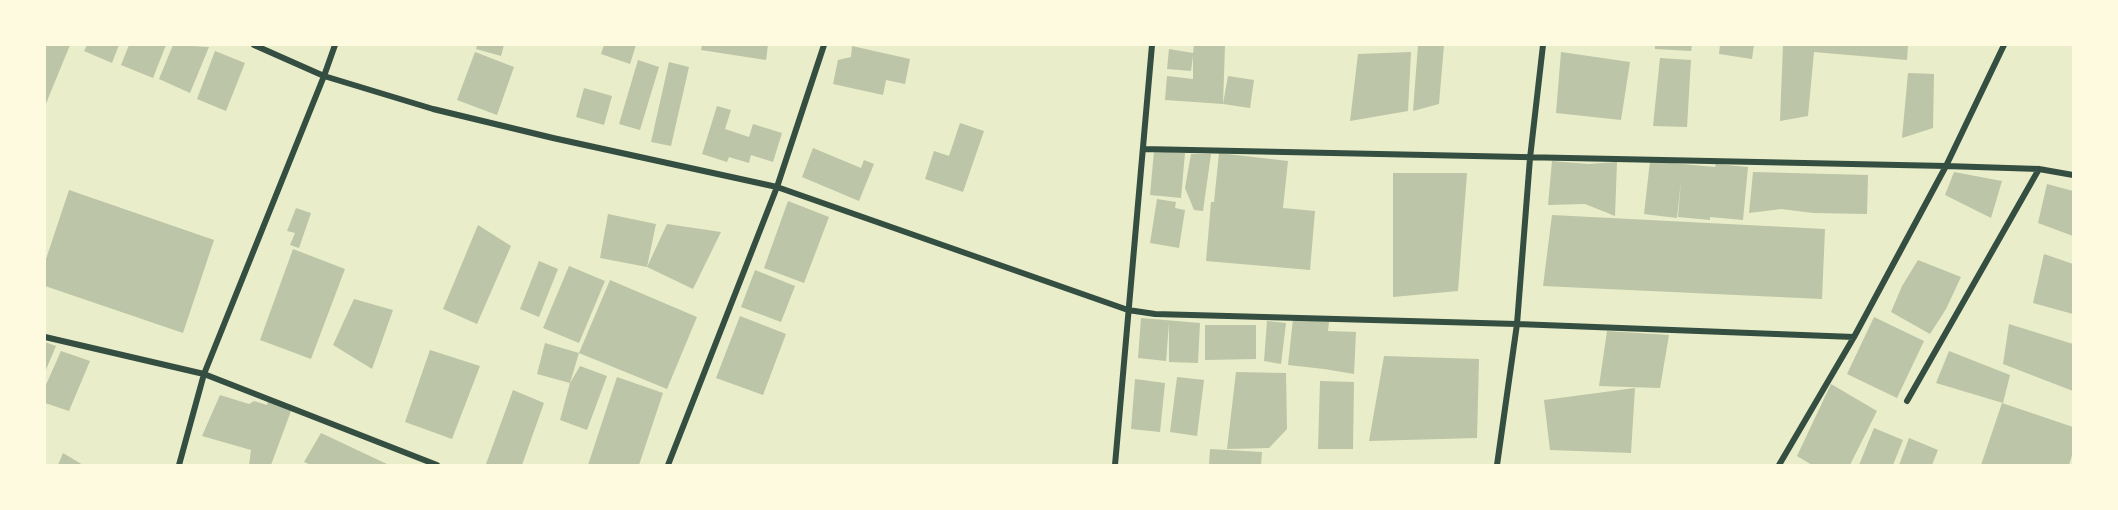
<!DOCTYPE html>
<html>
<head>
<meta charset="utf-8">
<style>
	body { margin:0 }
	#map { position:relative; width:2118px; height:510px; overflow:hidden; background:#e9edc9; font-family:"Fira Sans",sans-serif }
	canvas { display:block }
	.frame { position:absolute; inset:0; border:46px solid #fefae0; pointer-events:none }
</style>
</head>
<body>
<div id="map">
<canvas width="2118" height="510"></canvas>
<div class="frame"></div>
</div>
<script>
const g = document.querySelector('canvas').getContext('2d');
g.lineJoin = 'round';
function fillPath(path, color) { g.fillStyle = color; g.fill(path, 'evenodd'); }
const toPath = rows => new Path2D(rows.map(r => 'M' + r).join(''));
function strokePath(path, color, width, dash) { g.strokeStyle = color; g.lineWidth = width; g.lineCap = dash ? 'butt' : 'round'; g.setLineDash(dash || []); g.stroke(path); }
const building = toPath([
	[45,45,70,45,45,106],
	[87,45,119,45,112,63,84,51],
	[129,45,166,45,153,78,121,65],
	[173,45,209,47,190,93,159,79],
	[477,45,504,45,501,56,476,49],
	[604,45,636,45,630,64,601,54],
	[702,45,768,45,766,60,701,50],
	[1194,45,1225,45,1223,104,1165,100,1167,76,1193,79,1193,56,1191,71,1167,69,1169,49,1193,53],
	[1418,45,1444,45,1439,104,1413,111],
	[1655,45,1692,45,1691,51,1655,49],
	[1720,45,1754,45,1752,59,1719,54],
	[1783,45,1908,45,1907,60,1814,52,1808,116,1780,121],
	[852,46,910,59,905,84,886,80,883,95,833,84,838,60,851,57],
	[215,51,245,63,226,111,197,99],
	[475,52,514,67,497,115,457,100],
	[1411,52,1408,111,1350,121,1358,54],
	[1561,52,1630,62,1621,120,1556,113],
	[1660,58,1691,60,1687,127,1653,126],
	[638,60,659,67,640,130,619,124],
	[669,62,689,67,671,146,651,142],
	[1908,73,1934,74,1933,128,1902,138],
	[1228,76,1254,80,1250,108,1223,104],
	[584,88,612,96,604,125,576,117],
	[717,106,731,110,725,129,749,137,753,124,782,133,773,162,751,155,749,163,729,157,727,162,702,154],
	[960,123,984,131,963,192,925,179,934,151,949,156],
	[813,148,861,168,864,160,874,164,859,201,802,177],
	[1154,151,1185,153,1181,198,1150,195],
	[1219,153,1288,161,1283,208,1315,211,1310,270,1206,261,1211,202,1214,202],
	[1191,154,1211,154,1203,211,1194,210,1185,188],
	[1552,161,1588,164,1617,162,1615,216,1585,204,1548,205],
	[1650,161,1715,167,1716,164,1748,167,1743,220,1710,217,1710,220,1678,217,1681,180,1677,218,1644,214],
	[1753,172,1868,175,1867,214,1813,213,1781,209,1749,213],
	[1954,172,2002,181,1991,218,1945,195],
	[1393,173,1467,173,1458,291,1393,297],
	[2047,184,2073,191,2073,236,2038,223],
	[69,190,214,240,183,333,45,286,45,262],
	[1157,199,1176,202,1175,208,1185,210,1179,248,1150,243],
	[788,201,829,217,804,283,764,268],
	[296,208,311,213,299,248,290,245,295,233,287,231],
	[608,214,656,224,647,267,600,258],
	[1552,215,1825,229,1822,299,1543,286],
	[667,224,721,232,693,289,647,267],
	[478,225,511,246,477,324,443,309],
	[293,249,345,269,311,359,260,340],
	[2044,254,2073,264,2073,314,2033,303],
	[1918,260,1961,277,1946,309,1930,334,1891,312,1902,286],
	[539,261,558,269,539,317,520,309],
	[569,266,605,281,579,343,543,328],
	[755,270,795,286,781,322,741,307],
	[610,280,697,317,667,389,579,353],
	[354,299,393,310,372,369,333,345],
	[740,316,786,334,763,395,716,378],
	[1874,317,1924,341,1897,398,1847,374],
	[1141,318,1200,323,1198,363,1169,362,1169,323,1166,361,1138,358],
	[1293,319,1329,322,1328,331,1356,332,1354,374,1324,369,1288,365],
	[1267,321,1286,323,1281,364,1264,361],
	[2009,324,2073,344,2073,391,2003,364],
	[1205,325,1256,325,1256,359,1205,360],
	[1607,331,1669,335,1660,388,1599,386],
	[45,342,56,346,45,372],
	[545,343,579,353,570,383,537,374],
	[430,350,480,366,452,439,405,422],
	[61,351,90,361,69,411,45,403,45,387],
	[1949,351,2010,375,2003,403,1936,383],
	[1384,356,1479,359,1477,438,1369,441],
	[580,366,607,376,587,430,560,420,570,383],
	[1236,372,1286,373,1287,429,1269,448,1227,449],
	[617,377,663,393,639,465,588,465],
	[1177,377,1204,380,1197,436,1170,432],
	[1135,379,1165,383,1160,432,1131,429],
	[1320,381,1354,382,1353,449,1318,449],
	[1831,384,1877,411,1850,465,1812,465,1797,456],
	[1635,388,1631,453,1550,450,1544,400],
	[513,390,544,403,522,465,489,465,486,464],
	[220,395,249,404,254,401,267,405,268,400,291,411,271,465,249,465,251,450,202,436],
	[2002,403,2073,427,2073,452,2069,465,1981,465],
	[1874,428,1903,440,1893,465,1859,465],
	[321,433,389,465,311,465,304,462],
	[1909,438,1938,450,1932,465,1899,465],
	[1210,449,1262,452,1261,465,1209,465],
	[63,453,83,465,58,465]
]);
const minor = toPath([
	[254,45,324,76,433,109,553,138,777,187,1128,310,1155,314,1517,324,1854,337],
	[1143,149,1946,166,2039,169,2073,175],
	[45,337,204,374,437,465],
	[1907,401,2039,169],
	[179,465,204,374,324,76,335,45],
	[668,465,777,187,824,45],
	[1115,465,1152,45],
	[1497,465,1517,324,1530,158,1543,45],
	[1779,465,1854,337,1946,166,2004,45]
]);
fillPath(building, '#bcc5a7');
strokePath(minor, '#344e41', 6);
</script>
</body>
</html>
